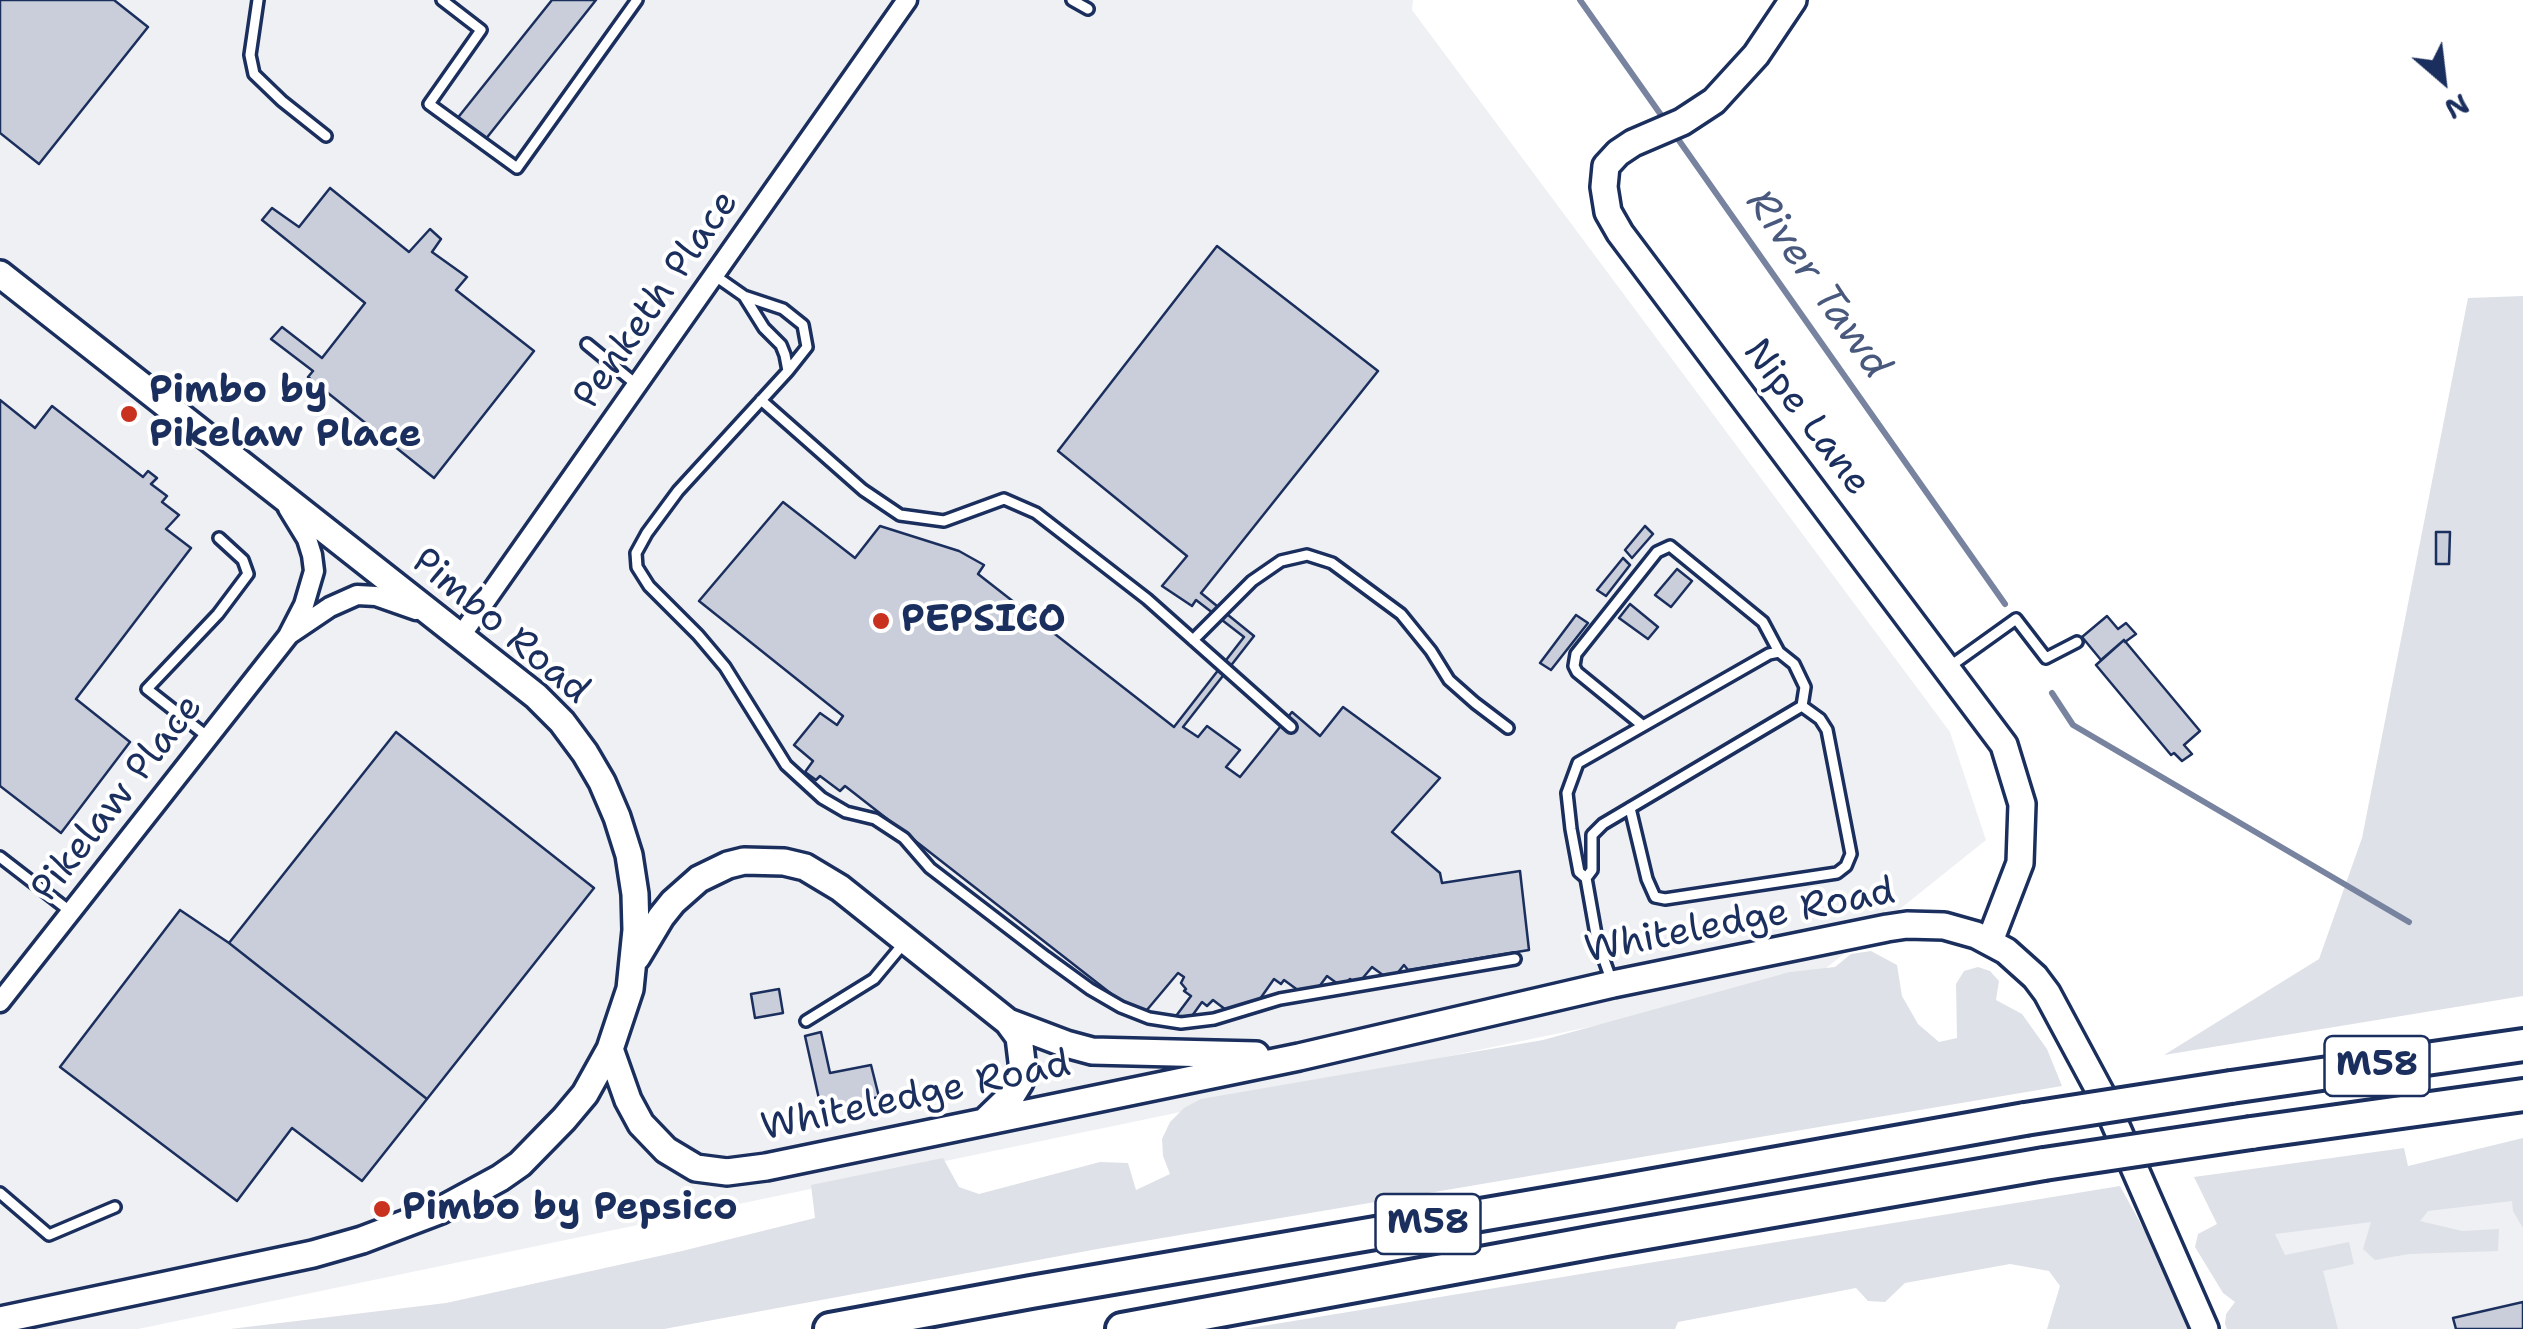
<!DOCTYPE html>
<html>
<head>
<meta charset="utf-8">
<style>
	body { margin:0 }
	#map { position:relative; width:2523px; height:1329px; overflow:hidden; background:#fff; font-family:"Shantell Sans",sans-serif }
	canvas { display:block }
	.north { position:absolute; left:2393px; top:30px; width:100px; height:100px; -webkit-text-stroke:8px #fff; paint-order:stroke; rotate:152deg; font-size:28px; font-weight:700; line-height:40px; text-align:center; color:#1b2f5e }
	.north::after { content:''; display:block; margin:auto; width:35px; height:45px; background:#1b2f5e; clip-path:polygon(50% 0,100% 100%,50% 72%,0 100%) }
</style>
</head>
<body>
<div id="map">
<canvas width="2523" height="1329"></canvas>
<div class="north">N</div>
</div>
<script>
const g = document.querySelector('canvas').getContext('2d');
g.lineJoin = 'round';
function fillPath(path, color) { g.fillStyle = color; g.fill(path, 'evenodd'); }
const toPath = rows => new Path2D(rows.map(r => 'M' + r).join(''));
function strokePath(path, color, width, dash) { g.strokeStyle = color; g.lineWidth = width; g.lineCap = dash ? 'butt' : 'round'; g.setLineDash(dash || []); g.stroke(path); }
function drawText(font, color, halo, rows, align = 'center') {
  g.font = font + ' "Shantell Sans",sans-serif'; g.lineWidth = 8; g.setLineDash([]); g.textBaseline = 'middle'; g.strokeStyle = halo; g.fillStyle = color; for (const [text, x, y, turn = 0] of rows) {
    g.save(); g.translate(x, y); g.rotate((+turn || 0) * Math.PI / 180); g.textAlign = isNaN(turn) ? turn : align; if (halo) g.strokeText(text, 0, 0); g.fillText(text, 0, 0); g.restore();
  }
}
const built = toPath([
	[0,0,1413,0,1412,10,1950,732,1986,840,1810,981,138,1329,0,1329],
	[2523,1186,2523,1329,2306,1329,2255,1226]
]);
const green = toPath([
	[2523,296,2523,996,2164,1055,2319,959,2362,838,2468,298],
	[1871,951,1897,965,1902,996,1918,1024,1939,1042,1957,1038,1956,984,1964,971,1978,967,1990,971,1999,981,1996,1000,2022,1014,2047,1049,2062,1086,1103,1248,664,1329,230,1329,446,1303,682,1251,815,1218,811,1185,943,1158,959,1187,979,1194,1100,1162,1128,1163,1136,1190,1170,1174,1163,1156,1162,1139,1170,1122,1184,1108,1201,1099,1543,1040,1790,972,1835,967,1851,954],
	[2523,1138,2523,1228,2513,1211,2512,1201,2428,1211,2420,1221,2462,1231,2499,1229,2498,1251,2409,1254,2375,1260,2363,1249,2371,1222,2275,1234,2285,1255,2349,1242,2354,1264,2323,1271,2338,1329,2227,1329,2225,1324,2226,1314,2235,1302,2223,1293,2195,1247,2198,1234,2217,1224,2194,1177,2404,1148,2408,1166],
	[2120,1186,2159,1257,2189,1329,2047,1329,2060,1286,2049,1271,2010,1264,1905,1283,1885,1302,1868,1301,1856,1288,1678,1322,1675,1329,1244,1329]
]);
const stream = toPath([
	[1580,0,1666,122],
	[1673,132,2005,604],
	[2052,693,2073,725,2409,922]
]);
const building = toPath([
	[0,0,114,0,148,27,39,164,0,133,0,0],
	[552,0,596,0,485,140,456,120,552,0],
	[330,188,409,252,430,229,441,239,432,252,467,277,456,290,534,351,434,478,308,377,313,371,271,339,282,327,322,358,365,303,262,220,272,208,299,227,330,188],
	[1217,246,1378,371,1201,593,1254,636,1183,727,1198,737,1207,726,1240,750,1226,767,1240,777,1292,712,1320,736,1343,707,1440,778,1392,832,1440,873,1442,883,1520,871,1529,950,1408,970,1404,965,1391,981,1372,967,1357,985,1350,979,1342,987,1327,976,1310,999,1284,980,1281,984,1274,979,1255,1006,1230,1013,1213,1000,1207,1006,1202,1002,1187,1023,1176,1016,1191,996,1184,991,1186,989,1181,983,1184,977,1178,973,1141,1017,845,786,840,791,820,776,816,780,805,772,813,761,794,745,820,713,837,725,843,716,699,601,783,502,855,558,880,526,959,551,984,565,978,574,1174,727,1244,637,1196,600,1192,606,1162,586,1187,556,1058,451,1217,246],
	[0,400,35,428,52,406,143,477,148,471,157,478,151,484,167,496,162,502,179,515,166,529,191,548,76,699,130,742,61,833,0,786,0,400],
	[1645,526,1653,534,1632,558,1625,550,1645,526],
	[2436,532,2450,532,2449,564,2436,564,2436,532],
	[1623,558,1630,565,1606,596,1597,590,1623,558],
	[1677,569,1692,581,1671,607,1655,595,1677,569],
	[1630,604,1658,627,1648,639,1619,618,1630,604],
	[1576,615,1588,623,1551,670,1540,663,1576,615],
	[2107,616,2118,629,2126,623,2136,634,2125,642,2124,640,2101,660,2082,637,2107,616],
	[2124,640,2200,731,2184,745,2192,754,2182,761,2174,753,2171,755,2096,665,2124,640],
	[396,732,594,888,427,1099,229,943,396,732],
	[180,910,229,943,427,1099,362,1181,292,1128,237,1201,60,1067,180,910],
	[779,989,783,1013,755,1018,751,994,779,989],
	[821,1032,830,1073,871,1065,879,1097,821,1108,805,1036,821,1032],
	[2523,1302,2523,1329,2456,1329,2453,1318,2523,1302]
]);
const lane = toPath([
	[258,0,250,55,254,74,282,101,326,136],
	[442,0,481,30,429,104,517,168,637,0],
	[1072,0,1088,9],
	[714,275,744,296,783,309,803,325,807,347,788,371,678,491,647,533,636,553,637,567,649,586,698,635,725,667,786,765,822,798,846,812,875,819,904,838,930,868,1046,957,1090,989,1121,1007,1149,1018,1181,1023,1214,1019,1280,999,1515,959],
	[744,296,764,328,781,345,785,355,788,371],
	[587,344,637,385],
	[761,400,863,490,900,515,944,521,1004,499,1036,513,1147,599,1291,727],
	[1193,640,1252,581,1281,561,1307,555,1332,563,1401,614,1431,651,1449,680,1475,703,1508,728],
	[1949,667,2016,619,2046,658,2077,642],
	[1642,725,1577,672,1574,666,1576,654,1657,552,1670,546,1763,622,1779,652],
	[208,737,147,689,218,614,248,574,243,560,219,538],
	[1630,808,1647,879,1655,897,1665,899,1837,873,1846,866,1851,854,1827,730,1820,719,1802,706],
	[0,857,71,912],
	[1586,878,1592,870,1592,835,1603,824,1802,706,1805,687,1794,664,1779,652,1769,654,1578,763,1567,793,1571,829,1579,872,1586,878,1597,940,1612,982],
	[806,1021,874,979,904,943],
	[0,1193,49,1235,115,1207]
]);
const street = toPath([
	[290,634,330,607,357,595,376,596,416,610],
	[460,637,907,0],
	[0,1002,288,636,304,605,314,571,312,555,307,539,288,508]
]);
const secondary = toPath([
	[1793,0,1756,55,1714,101,1682,122,1633,143,1618,153,1606,166,1604,187,1608,212,1620,233,2004,745,2022,804,2020,863,1990,941],
	[0,274,536,696,562,722,585,753,602,782,617,817,629,855,635,894,636,930,630,989,610,1049,585,1094,564,1119,520,1164,500,1178,441,1210,362,1240,313,1254,0,1320],
	[637,957,661,917,673,902,699,879,728,865,744,861,784,862,805,867,840,888,1008,1022,1066,1044,1092,1051,1256,1055],
	[610,1049,628,1100,641,1124,666,1150,696,1168,727,1172,766,1167,1299,1057,1613,984,1887,928,1907,925,1944,926,1976,935,2006,951,2035,977,2047,993,2105,1101,2205,1329],
	[984,1122,1012,1095,1020,1082,1023,1070,1019,1037,1008,1022]
]);
const highway = toPath([
	[2231,1087,2523,1045],
	[2251,1133,2523,1095],
	[830,1329,1031,1292,1603,1194,2025,1119],
	[1122,1329,1606,1240,2044,1164]
]);
const highwayBridge = toPath([
	[2025,1119,2231,1087],
	[2044,1164,2251,1133]
]);
const markers = [
	[129,414,10,"#c8321e"],
	[881,621,10,"#c8321e"],
	[382,1209,10,"#c8321e"]
];
const shields = [
	[2377,1066,105],
	[1428,1224,105]
];
const shieldNames = [
	["M58",2377,1066],
	["M58",1428,1224]
];
const streetNames = [
	["Penketh Place",657,300,-55],
	["Nipe Lane",1806,418,53],
	["Pimbo Road",500,627,40],
	["Pikelaw Place",118,799,-52],
	["Whiteledge Road",1740,922,-11],
	["Whiteledge Road",916,1097,-12]
];
const poiNames = [
	["Pimbo by",149,392],
	["Pikelaw Place",149,436],
	["PEPSICO",901,621],
	["Pimbo by Pepsico",402,1209]
];
const waterNames = [
	["River Tawd",1817,285,55]
];
fillPath(built, '#eff0f4');
fillPath(green, '#dee1e7');
strokePath(stream, '#77839f', 6);
fillPath(building, '#caceda');
strokePath(building, '#1b2f5e', 2.5);
strokePath(lane, '#1b2f5e', 16);
strokePath(street, '#1b2f5e', 25);
strokePath(secondary, '#1b2f5e', 32);
strokePath(highway, '#1b2f5e', 38);
strokePath(lane, '#fff', 9);
strokePath(street, '#fff', 18);
strokePath(secondary, '#fff', 25);
strokePath(highway, '#fff', 30);
strokePath(highwayBridge, '#1b2f5e', 38, []);
strokePath(highwayBridge, '#fff', 30);
for (const [x, y, r, color] of markers) { const dot = new Path2D(); dot.arc(x, y, r, 0, 2 * Math.PI); g.fillStyle = color; g.fill(dot); strokePath(dot, '#fff', 4); }
for (const [x, y, w] of shields) { const box = new Path2D(); box.roundRect(x - w / 2, y - 30, w, 60, 8); g.fillStyle = '#fff'; g.fill(box); strokePath(box, '#1b2f5e', 2.5); }
drawText('bold 35px', '#1b2f5e', null, shieldNames);
drawText('38px', '#1b2f5e', '#fff', streetNames);
drawText('bold 38px', '#1b2f5e', '#fff', poiNames, 'left');
drawText('italic 40px', '#49597e', '#fff', waterNames);
</script>
</body>
</html>
